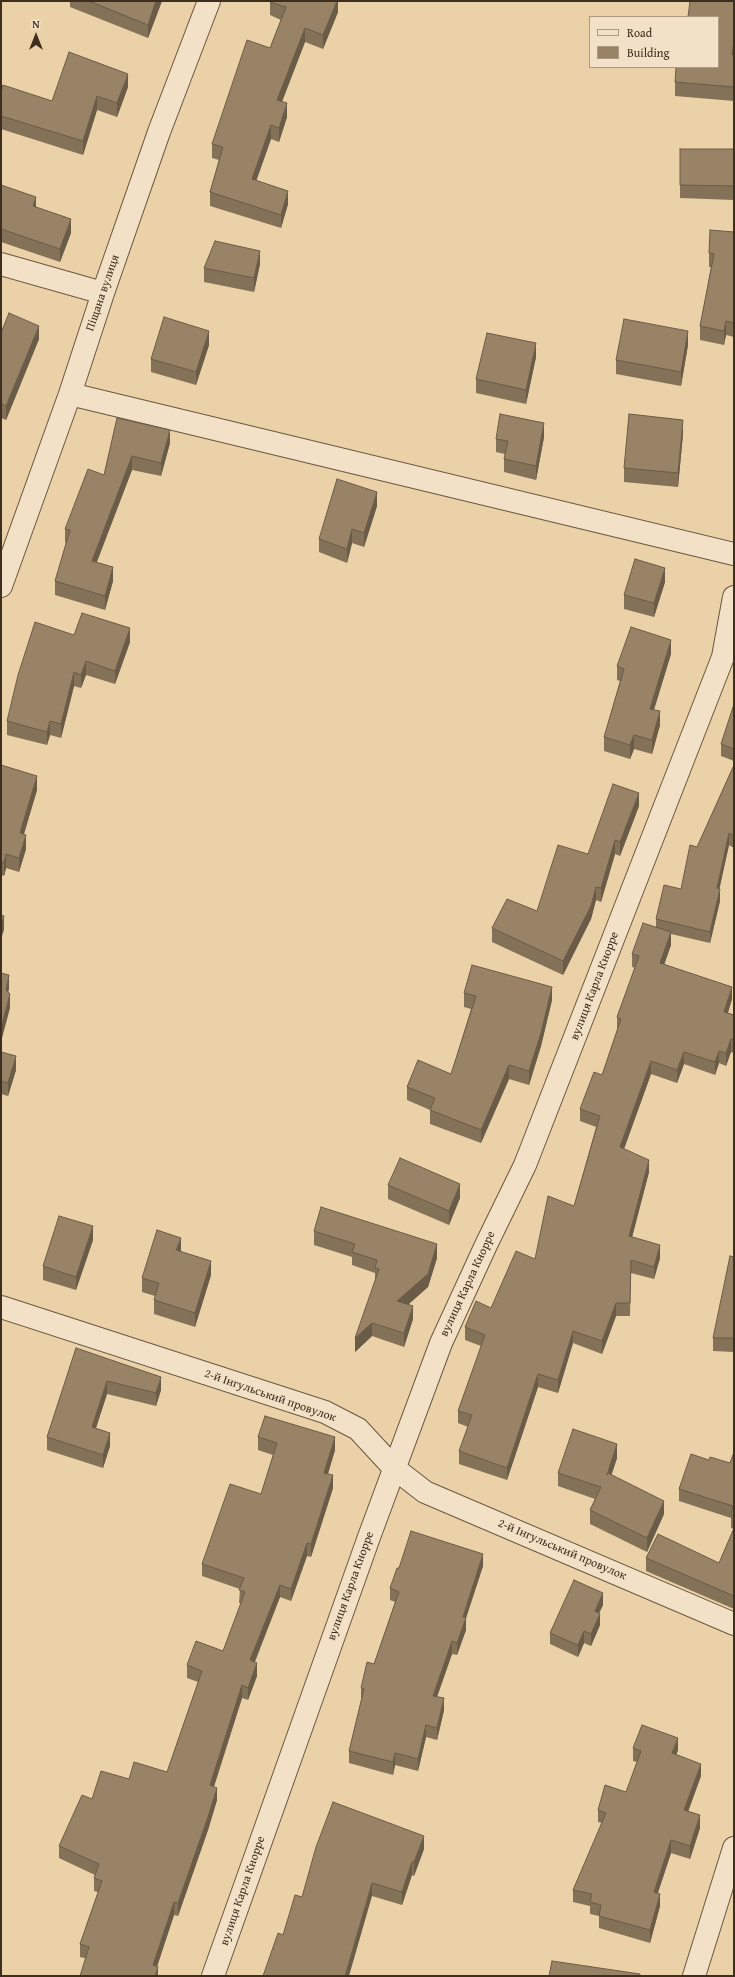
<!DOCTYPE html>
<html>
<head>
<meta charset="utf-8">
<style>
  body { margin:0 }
  #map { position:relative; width:735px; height:1977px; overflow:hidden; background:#ebd1a7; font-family:"Gentium Book Plus",serif }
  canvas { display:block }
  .frame { position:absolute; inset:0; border:2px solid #3e2e1f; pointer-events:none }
  .legend { position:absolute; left:589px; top:16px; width:130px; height:52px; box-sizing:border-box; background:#f2e1c6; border:1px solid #aa9983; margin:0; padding:5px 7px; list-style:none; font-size:12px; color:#3e2e1f }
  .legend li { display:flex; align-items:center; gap:8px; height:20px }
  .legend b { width:20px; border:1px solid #aa9983 }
  .north { position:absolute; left:16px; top:16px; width:40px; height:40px; -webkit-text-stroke:3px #f2e1c6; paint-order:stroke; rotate:0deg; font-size:11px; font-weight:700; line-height:16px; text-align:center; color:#3e2e1f }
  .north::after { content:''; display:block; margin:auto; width:14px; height:18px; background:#3e2e1f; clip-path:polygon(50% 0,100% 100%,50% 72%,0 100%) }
</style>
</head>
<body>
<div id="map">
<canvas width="735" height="1977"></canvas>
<div class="frame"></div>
<ul class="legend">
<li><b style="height:5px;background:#f2e1c6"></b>Road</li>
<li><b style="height:11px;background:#988366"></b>Building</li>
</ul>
<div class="north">N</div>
</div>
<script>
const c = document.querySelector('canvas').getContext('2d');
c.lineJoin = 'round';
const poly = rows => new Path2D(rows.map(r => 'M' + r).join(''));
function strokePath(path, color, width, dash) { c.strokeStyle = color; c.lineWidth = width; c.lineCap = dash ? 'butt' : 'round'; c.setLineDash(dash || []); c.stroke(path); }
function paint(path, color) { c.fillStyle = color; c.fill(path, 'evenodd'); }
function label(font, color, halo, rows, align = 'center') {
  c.font = font + ' "Gentium Book Plus",serif'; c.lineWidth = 3; c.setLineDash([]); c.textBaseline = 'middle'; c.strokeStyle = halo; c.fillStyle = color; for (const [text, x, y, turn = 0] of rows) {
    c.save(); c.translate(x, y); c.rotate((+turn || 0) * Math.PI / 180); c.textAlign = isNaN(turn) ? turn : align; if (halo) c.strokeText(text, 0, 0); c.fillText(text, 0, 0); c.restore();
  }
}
const minor = poly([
  [1,264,103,293],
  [70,394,734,554],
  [1,586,70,394,103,293,159,132,209,1],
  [1,1307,325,1412,358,1429,394,1468,425,1492,734,1624],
  [213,1976,369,1537,441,1343,486,1245,525,1165,723,657,734,597],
  [694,1976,734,1848]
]);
const wall = poly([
  [70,1,162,1,148,38,70,7],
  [338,1,338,12,323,49,305,42,282,102,287,117,279,142,271,139,256,181,288,204,281,228,210,206,210,192,219,160,212,158,212,144,270,48,281,20,270,15,270,2],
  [734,1,734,101,675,96,675,82],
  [128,87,117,117,97,110,83,155,1,129,1,93,52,101],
  [680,149,734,149,734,200,680,198],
  [1,185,71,233,60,262,1,242],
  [734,232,734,337,726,335,724,345,700,340,700,326,711,267,709,267,709,253],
  [260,264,254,292,204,282,204,268],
  [1,333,39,339,6,420,1,418],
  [209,345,196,385,151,372,151,359],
  [688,345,681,386,616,374,616,360],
  [536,357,526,404,476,393,476,379],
  [117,418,170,443,161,476,132,470,97,562,113,581,105,610,55,595,55,581,66,543,65,542,65,529,104,475],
  [683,434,678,487,624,482,624,468],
  [544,437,536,480,504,472,504,459,505,454,496,452,496,439],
  [377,506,364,547,352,543,347,563,319,552,319,539],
  [665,582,654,617,624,609,624,595],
  [74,635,130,642,115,684,86,675,81,688,74,686,61,738,50,735,47,745,7,735,7,721],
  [671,654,654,710,660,725,652,754,634,749,630,759,604,751,604,737,620,681,617,680,617,666],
  [734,704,734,761,721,756,721,744],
  [1,765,37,790,24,834,26,849,19,872,6,868,4,876,1,875],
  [734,765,734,848,729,845,719,889,720,901,710,943,671,934,671,945,664,965,732,999,728,1013,734,1015,734,1053,731,1052,726,1066,719,1063,715,1075,684,1064,677,1083,651,1074,624,1149,649,1172,632,1237,660,1258,654,1279,631,1273,630,1316,616,1316,602,1354,573,1343,558,1393,538,1387,507,1480,459,1464,459,1451,468,1427,458,1423,458,1411,481,1346,465,1340,465,1327,491,1308,535,1259,574,1206,596,1127,580,1121,580,1109,602,1075,617,1030,617,1017,635,968,632,967,632,954,656,927,656,919,681,889,697,847],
  [639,806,620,856,615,854,601,902,596,900,591,919,563,975,492,942,492,928,537,911,588,854],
  [464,993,552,1000,541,1046,529,1085,509,1079,481,1143,430,1124,430,1110,407,1100,407,1087,451,1074,471,1009,464,1007],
  [1,1052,16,1070,8,1096,1,1094],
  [388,1185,460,1198,449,1225,388,1199],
  [314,1231,437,1258,428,1287,409,1304,413,1319,404,1347,372,1336,355,1352,375,1282,375,1273,352,1265,352,1257,314,1245],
  [93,1240,76,1290,43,1280,43,1266],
  [181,1251,211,1275,195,1327,154,1314,154,1300,155,1296,142,1292,142,1278],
  [734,1257,734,1352,713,1351,713,1338],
  [76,1348,161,1390,156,1406,107,1394,96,1428,110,1446,103,1468,47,1450,47,1437],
  [258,1437,335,1450,328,1474,333,1488,311,1557,307,1556,291,1601,280,1597,255,1662,257,1676,248,1700,242,1698,214,1787,217,1800,208,1830,178,1916,174,1915,157,1966,158,1976,80,1957,80,1944,98,1892,94,1891,94,1878,95,1875,59,1858,59,1846,92,1799,129,1779,167,1772,198,1682,187,1678,187,1665,223,1651,241,1603,239,1603,240,1589,202,1576,202,1564,261,1494,273,1455,258,1450],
  [734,1452,734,1609,646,1571,646,1558,719,1563,734,1529,731,1528,731,1518,679,1501,679,1489,709,1460,730,1463],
  [617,1458,611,1475,664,1514,647,1552,590,1524,590,1510,595,1499,558,1486,558,1473],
  [483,1566,466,1618,466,1630,457,1655,452,1654,437,1697,444,1710,437,1740,426,1737,418,1771,395,1765,393,1775,349,1763,349,1751,361,1701,361,1688,374,1664,395,1602,390,1600,390,1588,399,1568],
  [603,1605,599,1613,600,1625,591,1646,584,1643,578,1657,550,1644,550,1633],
  [633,1748,678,1750,676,1755,701,1776,688,1811,700,1828,690,1859,671,1853,658,1893,660,1906,650,1943,599,1928,599,1916,590,1914,590,1906,573,1902,573,1890,602,1823,598,1822,598,1810,626,1792,637,1762,633,1761],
  [424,1849,414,1876,412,1875,402,1905,372,1896,283,1935,302,1897]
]);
const shadedWall = poly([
  [156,1,162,1,148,38,148,25],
  [337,1,338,1,338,12,323,49,323,35],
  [305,28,305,42,277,114,277,100],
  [734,41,734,54,732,68,732,55],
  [128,74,128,87,117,117,117,103],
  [97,96,97,110,83,155,83,141],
  [287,103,287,117,279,142,279,128],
  [271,125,271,139,252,193,252,179],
  [288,191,288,204,281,228,281,215],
  [36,197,36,210,33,206],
  [71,219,71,233,60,262,60,249],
  [260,251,260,264,254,292,254,278],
  [726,321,726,335,724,345,724,331],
  [39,326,39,339,6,420,6,406],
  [209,331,209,345,196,385,196,372],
  [688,331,688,345,681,386,681,372],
  [536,343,536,357,526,404,526,390],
  [683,420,683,434,678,487,678,473],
  [544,423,544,437,536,480,536,466],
  [170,430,170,443,161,476,161,463],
  [132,456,132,470,92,574,92,561],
  [377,492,377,506,364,547,364,533],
  [352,529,352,543,347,563,347,549],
  [113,567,113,581,105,610,105,596],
  [665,568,665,582,654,617,654,603],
  [130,628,130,642,115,684,115,671],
  [671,640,671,654,650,722,650,709],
  [86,661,86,675,81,688,81,675],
  [74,672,74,686,61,738,61,724],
  [660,711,660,725,652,754,652,740],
  [50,721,50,735,47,745,47,732],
  [634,735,634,749,630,759,630,745],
  [37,776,37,790,20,847,20,833],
  [639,793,639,806,620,856,620,842],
  [729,833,729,845,717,900,717,888],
  [26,835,26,849,19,872,19,858],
  [615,840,615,854,601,902,601,888],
  [6,854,6,868,4,876,4,863],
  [596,887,596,900,591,919,563,975,563,961],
  [720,889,720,901,710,943,710,932],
  [4,916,4,930,1,939,1,926],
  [671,932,671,945,660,976,660,963],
  [9,975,9,989,6,1004,6,990],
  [552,987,552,1000,541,1046,529,1085,529,1071],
  [732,987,732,999,724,1025,724,1012],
  [10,994,10,1008,1,1042,1,1028],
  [731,1039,731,1052,726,1066,726,1053],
  [719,1051,719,1063,715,1075,715,1062],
  [684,1052,684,1064,677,1083,677,1070],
  [16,1056,16,1070,8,1096,8,1083],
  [651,1061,651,1074,620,1160,620,1147],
  [509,1065,509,1079,481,1143,481,1130],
  [649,1160,649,1172,629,1249,629,1236],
  [460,1184,460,1198,449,1225,449,1211],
  [93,1226,93,1240,76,1290,76,1277],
  [181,1238,181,1252,176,1250],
  [437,1244,437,1258,428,1287,397,1314,397,1301],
  [660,1245,660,1258,654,1279,654,1267],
  [211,1261,211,1275,195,1327,195,1313],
  [616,1303,616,1316,602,1354,602,1341],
  [413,1306,413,1319,404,1347,404,1333],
  [372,1323,372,1336,355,1352,355,1338],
  [573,1331,573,1343,558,1393,558,1380],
  [538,1374,538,1387,507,1480,507,1468],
  [161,1377,161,1390,156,1406,156,1393],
  [107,1381,107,1394,92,1440,92,1427],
  [110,1433,110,1446,103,1468,103,1455],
  [335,1437,335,1450,324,1486,324,1473],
  [617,1444,617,1458,607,1489,607,1475],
  [333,1475,333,1488,311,1557,311,1544],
  [664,1501,664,1514,647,1552,647,1538],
  [307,1543,307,1556,291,1601,291,1589],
  [483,1554,483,1566,466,1618,466,1630,457,1655,457,1643,463,1617],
  [280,1585,280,1597,250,1673,250,1660],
  [603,1593,603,1605,595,1622,595,1611],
  [600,1614,600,1625,591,1646,591,1634],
  [584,1631,584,1643,578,1657,578,1645],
  [452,1641,452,1654,433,1708,433,1696],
  [257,1663,257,1676,248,1700,248,1688],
  [242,1685,242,1698,210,1798,210,1785],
  [444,1698,444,1710,437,1740,437,1728],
  [426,1725,426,1737,418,1771,418,1759],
  [678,1738,678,1750,672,1765,672,1753],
  [395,1753,395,1765,393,1775,393,1762],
  [701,1764,701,1776,684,1823,684,1810],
  [217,1788,217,1800,208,1830,178,1916,178,1903],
  [700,1815,700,1828,690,1859,690,1846],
  [424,1836,424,1849,414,1876,414,1862],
  [671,1840,671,1853,654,1904,654,1892],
  [412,1862,412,1875,402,1905,402,1892],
  [372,1883,372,1896,349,1976,345,1976],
  [660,1894,660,1906,650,1943,650,1930],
  [174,1902,174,1915,154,1976,153,1965],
  [158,1967,158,1976,155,1976]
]);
const building = poly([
  [89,1,156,1,148,25,89,1],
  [270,1,337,1,323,35,305,28,277,100,287,103,279,128,271,125,252,179,288,191,281,215,210,192,223,147,212,144,247,40,270,48,286,7,270,2,270,1],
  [690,1,734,1,734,41,732,55,734,55,734,87,675,82,676,67,718,67,718,17,688,17,690,1],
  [69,52,128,74,117,103,97,96,83,141,1,116,1,93,3,85,52,101,69,52],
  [680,149,734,149,734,186,680,185,680,149],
  [1,185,36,197,33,206,71,219,60,249,1,229,1,185],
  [710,230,734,232,734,323,726,321,724,331,700,326,714,254,709,253,710,230],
  [215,241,260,251,254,278,204,268,215,241],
  [9,313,39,326,6,406,1,404,1,333,9,313],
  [164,317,209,331,196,372,151,359,164,317],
  [624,319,688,331,681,372,616,360,624,319],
  [487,333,536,343,526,390,476,379,487,333],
  [500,414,544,423,536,466,504,459,508,441,496,439,500,414],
  [629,414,683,420,678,473,624,468,629,414],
  [117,418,170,430,161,463,132,456,92,561,113,567,105,596,55,581,70,530,65,529,88,469,104,475,117,418],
  [337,479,377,492,364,533,352,529,347,549,319,539,337,479],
  [635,559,665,568,654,603,624,595,635,559],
  [82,613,130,628,115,671,86,661,81,675,74,672,61,724,50,721,47,732,7,721,18,675,35,622,74,635,82,613],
  [631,627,671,640,650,709,660,711,652,740,634,735,630,745,604,737,624,669,617,666,631,627],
  [734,704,734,749,721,744,734,704],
  [1,765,37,776,20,833,26,835,19,858,6,854,4,863,1,862,1,765],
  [734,765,734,836,729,833,717,888,720,889,710,932,656,919,664,885,681,889,690,845,697,847,734,765],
  [613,784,639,793,620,842,615,840,601,888,596,887,591,906,563,961,492,928,507,899,537,911,558,845,588,854,613,784],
  [1,915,4,916,1,926,1,915],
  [643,923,671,932,660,963,732,987,724,1012,734,1015,734,1040,731,1039,726,1053,719,1051,715,1062,684,1052,677,1070,651,1061,620,1147,649,1160,629,1236,660,1245,654,1267,631,1260,630,1303,616,1303,602,1341,573,1331,558,1380,538,1374,507,1468,459,1451,472,1415,458,1411,485,1335,465,1327,476,1301,491,1308,516,1251,535,1259,548,1196,574,1206,600,1116,580,1109,594,1072,602,1075,621,1019,617,1017,639,956,632,954,643,923],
  [472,965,552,987,541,1033,529,1071,509,1065,481,1130,430,1110,435,1098,407,1087,418,1060,451,1074,476,996,464,993,472,965],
  [1,973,9,975,6,990,10,994,1,1028,1,973],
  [1,1052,16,1056,8,1083,1,1081,1,1052],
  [400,1158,460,1184,449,1211,388,1185,400,1158],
  [321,1207,437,1244,428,1274,397,1301,413,1306,404,1333,372,1323,355,1338,379,1269,375,1268,377,1260,352,1252,355,1244,314,1231,321,1207],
  [59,1216,93,1226,76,1277,43,1266,59,1216],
  [157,1230,181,1238,176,1250,211,1261,195,1313,154,1300,159,1283,142,1278,157,1230],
  [730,1256,734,1257,734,1338,713,1338,730,1256],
  [76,1348,161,1377,156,1393,107,1381,92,1427,110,1433,103,1455,47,1437,76,1348],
  [265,1416,335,1437,324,1473,333,1475,311,1544,307,1543,291,1589,280,1585,250,1660,257,1663,248,1688,242,1685,210,1785,217,1788,208,1817,178,1903,174,1902,153,1965,158,1967,155,1976,80,1976,89,1947,80,1944,102,1881,94,1878,99,1864,59,1846,82,1795,92,1799,101,1771,129,1779,134,1762,167,1772,202,1671,187,1665,196,1641,223,1651,245,1592,239,1590,244,1578,202,1564,230,1484,261,1494,277,1443,258,1437,265,1416],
  [573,1429,617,1444,607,1475,608,1473,664,1501,647,1538,590,1510,601,1487,558,1473,573,1429],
  [734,1452,734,1516,731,1515,733,1506,679,1489,691,1454,709,1460,710,1457,730,1463,734,1452],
  [734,1528,734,1596,646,1558,658,1534,719,1563,734,1528],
  [411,1531,483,1554,463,1617,466,1618,457,1643,452,1641,433,1696,444,1698,437,1728,426,1725,418,1759,395,1753,393,1762,349,1751,364,1689,361,1688,367,1662,374,1664,399,1592,390,1588,397,1568,399,1568,411,1531],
  [574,1580,603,1593,595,1611,600,1614,591,1634,584,1631,578,1645,550,1633,574,1580],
  [642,1725,678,1738,672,1753,701,1764,684,1810,700,1815,690,1846,671,1840,654,1892,660,1894,650,1930,599,1916,601,1905,590,1902,592,1894,573,1890,606,1813,598,1810,605,1785,626,1792,641,1751,633,1748,642,1725],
  [333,1802,424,1836,414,1862,412,1862,402,1892,372,1883,345,1976,263,1976,278,1933,283,1935,295,1895,302,1897,316,1847,333,1802],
  [552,1961,640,1974,640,1976,549,1976,552,1961]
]);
const streetNames = [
  ["Піщана вулиця",103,293,-71],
  ["вулиця Карла Кнорре",595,986,-69],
  ["вулиця Карла Кнорре",468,1284,-65],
  ["2-й Інгульський провулок",270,1396,19],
  ["2-й Інгульський провулок",562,1550,23],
  ["вулиця Карла Кнорре",351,1586,-70],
  ["вулиця Карла Кнорре",243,1891,-71]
];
strokePath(minor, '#695741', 24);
strokePath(minor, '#f2e1c6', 22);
paint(wall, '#837158');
paint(shadedWall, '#6a5c47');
paint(building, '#988366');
strokePath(building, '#6a5c47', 1);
label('12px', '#3e2e1f', '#f2e1c6', streetNames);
</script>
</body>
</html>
